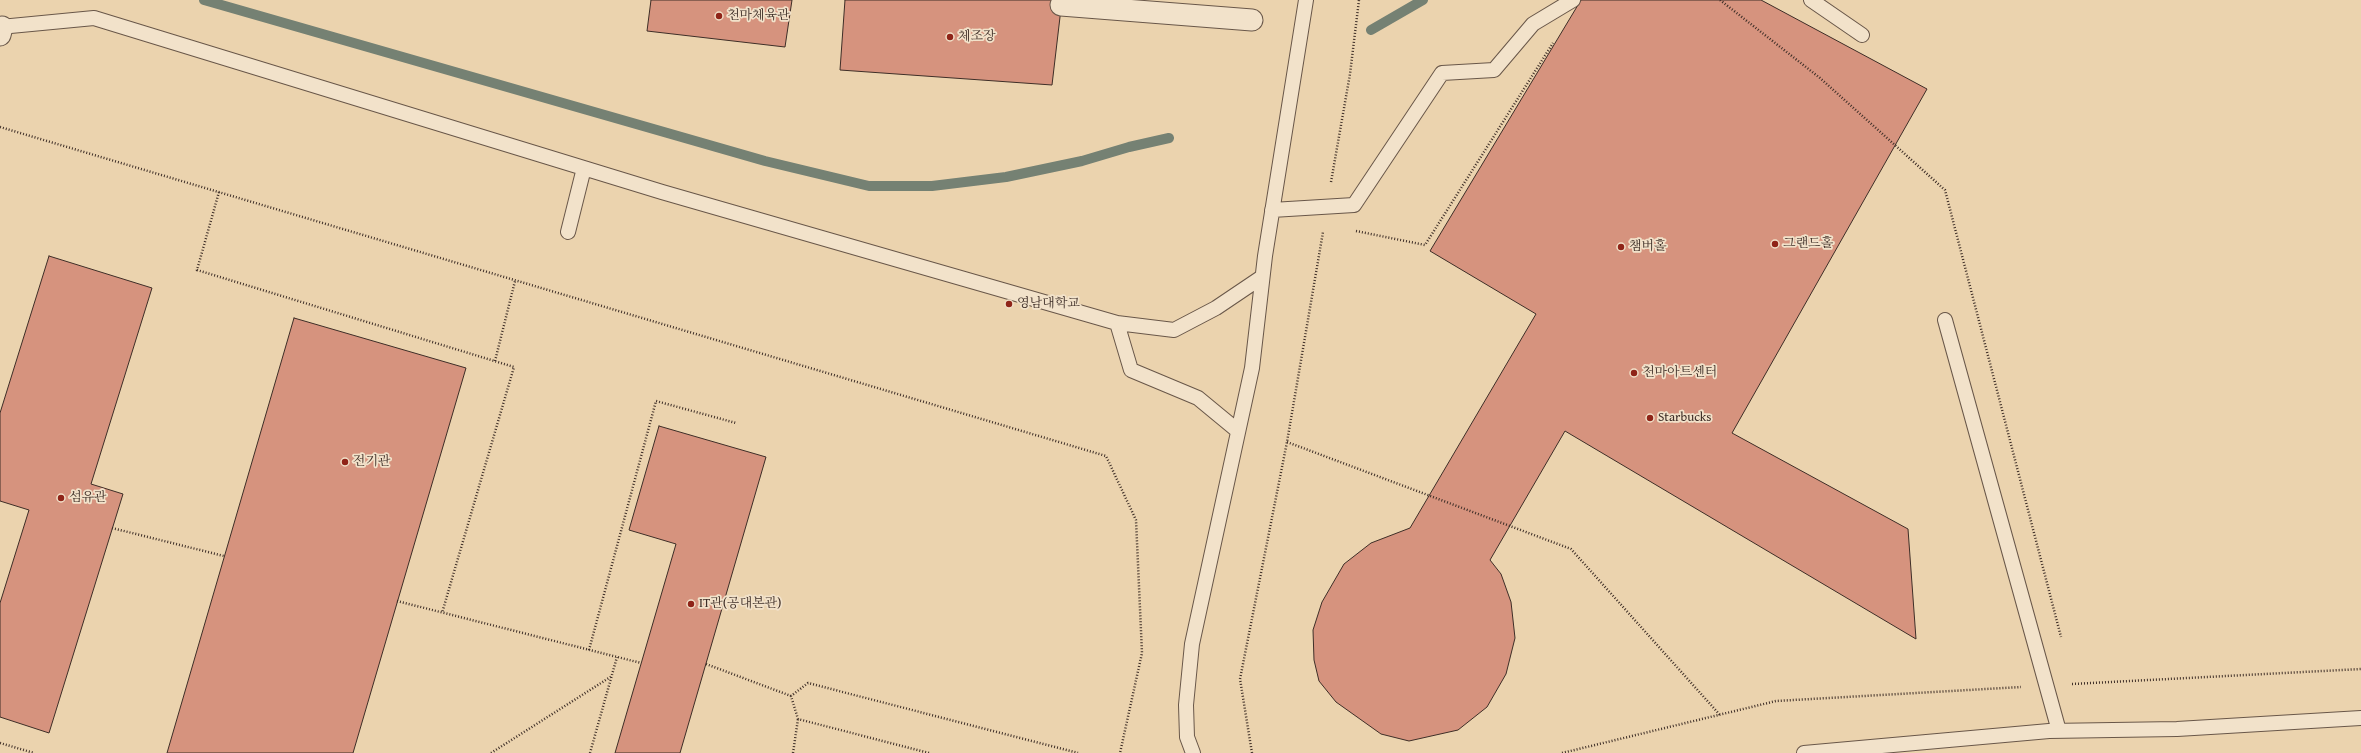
<!DOCTYPE html>
<html>
<head>
<meta charset="utf-8">
<style>
  body { margin:0 }
  canvas { display:block; background:#ebd3ae }
</style>
</head>
<body>
<canvas width="2361" height="753"></canvas>
<script>
const c = document.querySelector('canvas').getContext('2d');
c.lineJoin = 'round';
const poly = rows => new Path2D(rows.map(r => 'M' + r).join(''));
function strokePath(path, color, width, dash) { c.strokeStyle = color; c.lineWidth = width; c.lineCap = dash ? 'butt' : 'round'; c.setLineDash(dash || []); c.stroke(path); }
function paint(path, color) { c.fillStyle = color; c.fill(path, 'evenodd'); }
function label(font, color, halo, rows, align = 'center') {
  c.font = font + ' "Gentium Book Plus","Noto Serif KR",serif'; c.lineWidth = 3.5; c.setLineDash([]); c.textBaseline = 'middle'; c.strokeStyle = halo; c.fillStyle = color; for (const [text, x, y, turn = 0] of rows) {
    c.save(); c.translate(x, y); c.rotate((+turn || 0) * Math.PI / 180); c.textAlign = isNaN(turn) ? turn : align; if (halo) c.strokeText(text, 0, 0); c.fillText(text, 0, 0); c.restore();
  }
}
const stream = poly([
  [204,0,765,161,869,186,932,186,1006,177,1082,161,1129,147,1169,138],
  [1371,30,1423,0]
]);
const building = poly([
  [651,0,792,0,785,47,647,31,651,0],
  [845,0,1062,0,1052,85,840,70,845,0],
  [1581,0,1761,0,1927,89,1732,433,1908,529,1916,639,1565,431,1490,560,1501,574,1511,602,1515,638,1506,674,1487,707,1458,730,1409,741,1381,734,1336,702,1319,681,1314,660,1313,630,1322,602,1344,564,1371,543,1410,528,1536,314,1430,251,1581,0],
  [49,256,152,288,91,484,123,494,49,733,0,717,0,603,29,510,0,501,0,413,49,256],
  [294,318,466,368,353,753,167,753,294,318],
  [659,426,766,457,680,753,615,753,676,544,629,530,659,426]
]);
const path = poly([
  [1720,0,1820,78,1945,190,2061,637],
  [0,127,1106,456,1136,520,1142,653,1120,753],
  [1331,182,1350,74,1359,0],
  [219,192,197,270,514,367,442,613],
  [1356,231,1425,245,1553,43],
  [495,361,515,281],
  [1287,442,1571,549,1720,715],
  [112,528,224,556],
  [397,601,641,663],
  [589,650,656,401,736,423],
  [706,664,791,696],
  [2072,684,2361,669],
  [0,743,34,753],
  [491,753,612,676],
  [590,753,617,657],
  [793,753,798,719],
  [929,753,798,719,791,696,808,683,1078,753],
  [1252,753,1240,679,1287,442,1323,232],
  [1562,753,1776,701,2021,687]
]);
const service = poly([
  [1811,0,1862,35],
  [0,27,94,18,662,192,1117,323,1174,330,1216,308,1262,277],
  [1272,210,1354,205,1442,73,1494,70,1533,24,1573,0],
  [568,232,584,168],
  [1945,320,2059,731],
  [1117,323,1131,370,1198,398,1238,431],
  [1193,753,1187,737,1186,705,1192,644,1252,368,1265,256,1306,0],
  [1804,753,2049,731,2177,729,2361,718]
]);
const pedestrian = poly([
  [1061,5,1252,20],
  [0,35,2,27]
]);
const markers = [
  [719,16,4,"#8f2418"],
  [950,37,4,"#8f2418"],
  [1775,244,4,"#8f2418"],
  [1621,247,4,"#8f2418"],
  [1009,304,4,"#8f2418"],
  [1634,373,4,"#8f2418"],
  [1650,418,4,"#8f2418"],
  [345,462,4,"#8f2418"],
  [61,498,4,"#8f2418"],
  [691,604,4,"#8f2418"]
];
const poiNames = [
  ["천마체육관",727,16],
  ["체조장",958,37],
  ["그랜드홀",1783,244],
  ["챔버홀",1629,247],
  ["영남대학교",1017,304],
  ["천마아트센터",1642,373],
  ["Starbucks",1658,418],
  ["전기관",353,462],
  ["섬유관",69,498],
  ["IT관(공대본관)",699,604]
];
strokePath(stream, '#758173', 10);
paint(building, '#d6937e');
strokePath(building, '#3e2e27', 1);
strokePath(service, '#695749', 16);
strokePath(pedestrian, '#695749', 23);
strokePath(path, '#3e2e27', 2.5, [1, 2]);
strokePath(service, '#f2e2ca', 14);
strokePath(pedestrian, '#f2e2ca', 21);
for (const [x, y, r, color] of markers) { const dot = new Path2D(); dot.arc(x, y, r, 0, 2 * Math.PI); c.fillStyle = color; c.fill(dot); strokePath(dot, '#f2e2ca', 1.5); }
label('13px', '#3e2e27', '#f2e2ca', poiNames, 'left');
</script>
</body>
</html>
